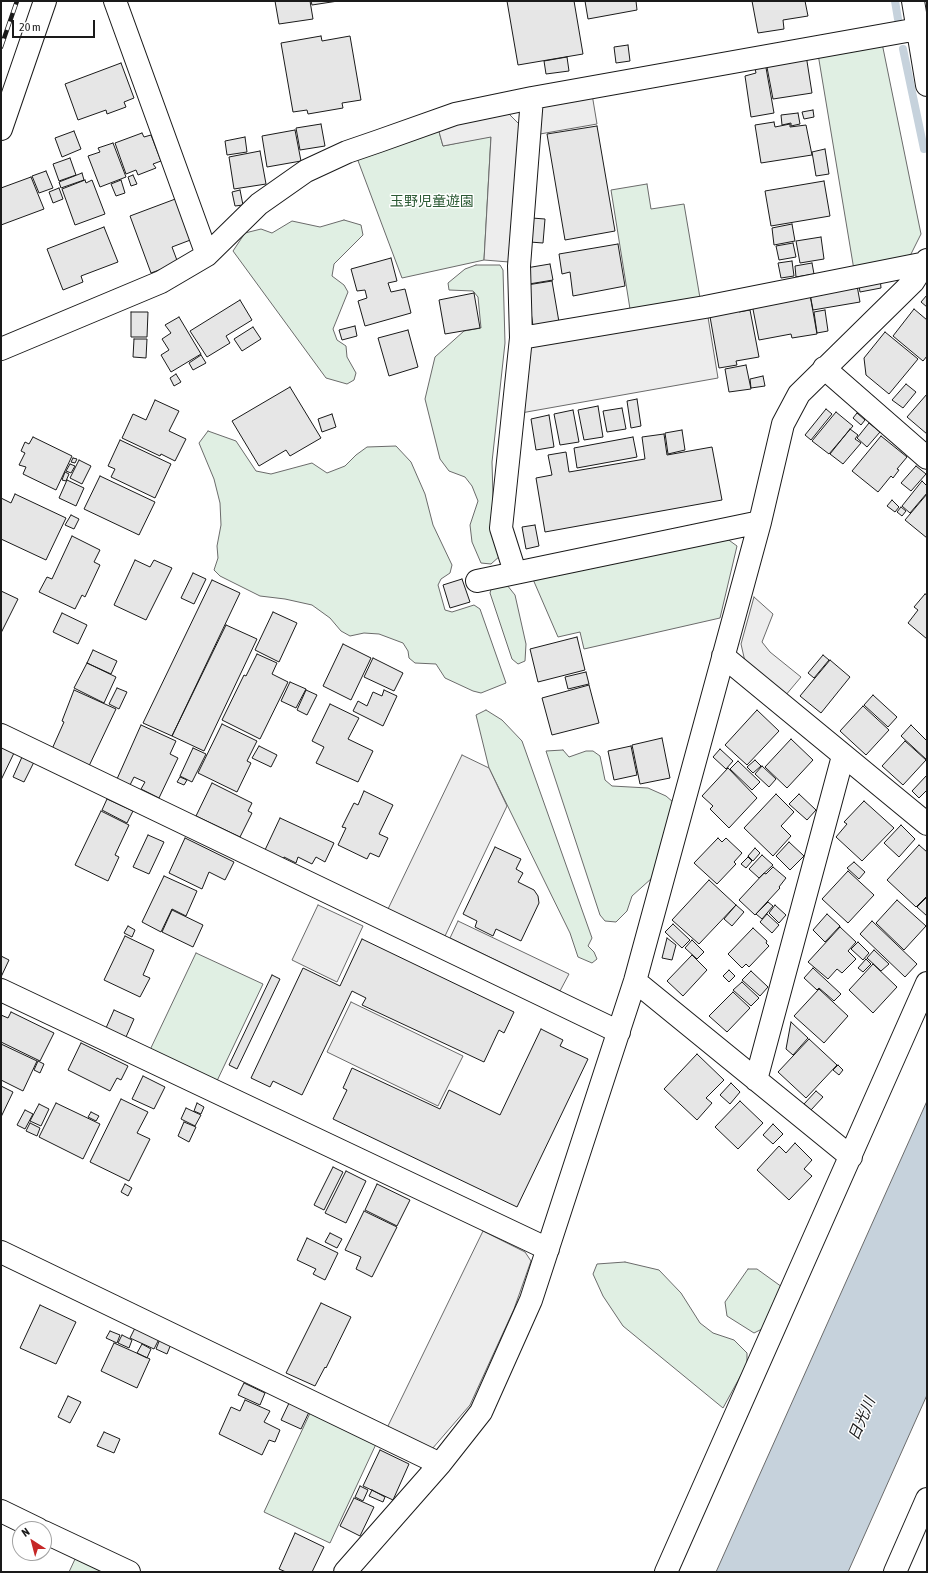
<!DOCTYPE html>
<html>
<head>
<meta charset="utf-8">
<style>
  body { margin:0 }
  #map { position:relative; width:928px; height:1573px; overflow:hidden; background:#fff; font-family:"Asap Condensed",sans-serif }
  canvas { display:block }
  .frame { position:absolute; inset:0; border:2px solid #1a1a1a; pointer-events:none }
  .north { position:absolute; left:12px; top:1521px; width:40px; height:40px; box-sizing:border-box; background:#fff; border:1px solid #a3a3a3; border-radius:50%; rotate:324deg; font-size:11px; font-weight:700; line-height:16px; text-align:center; color:#1a1a1a }
  .north::after { content:''; display:block; margin:auto; width:14px; height:18px; background:#c62828; clip-path:polygon(50% 0,100% 100%,50% 72%,0 100%) }
  .scale { position:absolute; left:12px; top:20px; width:83px; height:18px; box-sizing:border-box; border:2px solid #1a1a1a; border-top:0; padding-left:5px; font-size:12px; line-height:14px; white-space:nowrap; color:#1a1a1a; -webkit-text-stroke:3px #fff; paint-order:stroke }
</style>
</head>
<body>
<div id="map">
<canvas width="928" height="1573"></canvas>
<div class="frame"></div>
<div class="north">N</div>
<div class="scale">20 m</div>
</div>
<script>
const c = document.querySelector('canvas').getContext('2d');
c.lineJoin = 'round';
function paint(path, color) { c.fillStyle = color; c.fill(path, 'evenodd'); }
const poly = rows => new Path2D(rows.map(r => 'M' + r).join(''));
function strokePath(path, color, width, dash) { c.strokeStyle = color; c.lineWidth = width; c.lineCap = dash ? 'butt' : 'round'; c.setLineDash(dash || []); c.stroke(path); }
function label(font, color, halo, rows, align = 'center') {
  c.font = font + ' "Asap Condensed","Noto Sans JP",sans-serif'; c.lineWidth = 3; c.setLineDash([]); c.textBaseline = 'middle'; c.strokeStyle = halo; c.fillStyle = color; for (const [text, x, y, turn = 0] of rows) {
    c.save(); c.translate(x, y); c.rotate((+turn || 0) * Math.PI / 180); c.textAlign = isNaN(turn) ? turn : align; if (halo) c.strokeText(text, 0, 0); c.fillText(text, 0, 0); c.restore();
  }
}
const green = poly([
  [882,43,921,234,908,260,854,270,818,54,882,43],
  [438,128,443,146,491,136,484,260,402,278,357,158,438,128],
  [647,184,651,209,684,204,700,298,630,309,611,190,647,184],
  [344,220,361,225,363,235,334,264,332,276,344,285,348,292,333,329,337,340,346,346,347,357,356,373,354,380,347,384,326,378,233,251,245,233,261,229,272,233,292,221,320,227,344,220],
  [476,265,500,265,503,270,505,343,492,462,494,531,501,555,491,564,481,563,472,542,470,525,478,501,472,486,465,477,449,471,440,459,425,399,435,357,464,331,481,328,478,297,473,291,449,290,448,283,465,269,476,265],
  [208,431,236,441,256,471,271,474,312,463,327,473,345,466,356,455,367,447,396,446,411,462,425,494,433,525,452,565,450,573,441,579,438,585,445,610,452,612,474,605,480,609,506,683,481,693,473,691,445,678,436,664,415,663,409,658,408,651,403,643,379,634,364,633,350,636,341,631,330,618,312,605,285,599,260,596,220,576,214,570,218,558,217,546,221,525,220,503,214,479,199,443,208,431],
  [726,538,737,546,720,618,584,649,580,632,558,637,532,577,726,538],
  [507,585,515,595,526,644,525,661,518,664,512,659,490,593,492,586,507,585],
  [486,710,502,720,522,741,592,938,588,946,594,952,597,959,592,963,578,957,570,933,489,768,476,715,486,710],
  [563,750,569,757,586,751,593,751,600,756,605,780,612,786,648,788,666,796,673,802,652,878,632,896,627,911,616,922,605,921,600,915,546,751,563,750],
  [196,953,263,984,216,1083,149,1052,196,953],
  [625,1262,659,1270,681,1293,700,1323,713,1333,734,1340,747,1353,747,1364,723,1408,623,1326,603,1296,593,1274,597,1264,625,1262],
  [748,1269,757,1269,782,1287,764,1328,754,1333,727,1316,725,1302,748,1269],
  [311,1411,377,1442,330,1543,264,1512,311,1411],
  [76,1557,107,1572,69,1572,76,1557]
]);
const parking = poly([
  [592,94,597,124,540,134,542,102,592,94],
  [507,112,523,128,509,262,484,260,491,137,443,146,438,128,507,112],
  [707,311,718,378,521,413,530,343,707,311],
  [754,597,773,614,762,642,770,652,801,677,785,696,746,666,741,644,754,597],
  [462,755,489,768,507,806,445,936,388,909,462,755],
  [318,905,363,926,337,982,292,960,318,905],
  [458,921,569,974,560,991,450,938,458,921],
  [351,1002,463,1056,438,1106,327,1052,351,1002],
  [483,1231,525,1252,531,1261,514,1309,470,1405,432,1449,387,1428,483,1231]
]);
const water = poly([
  [927,1101,927,1395,848,1572,716,1572,927,1101]
]);
const stream = poly([
  [895,1,898,19],
  [903,49,924,149]
]);
const building = poly([
  [275,1,310,1,313,19,279,24,275,1],
  [311,1,338,1,312,5,311,1],
  [507,1,574,1,583,54,518,65,507,1],
  [585,1,636,1,637,10,588,19,585,1],
  [752,1,805,1,808,16,783,20,784,29,758,33,752,1],
  [321,36,322,41,350,36,361,100,342,103,343,108,308,114,307,110,293,112,281,43,321,36],
  [628,45,630,61,616,63,614,47,628,45],
  [806,55,812,93,773,99,766,62,806,55],
  [567,57,569,71,546,74,544,61,567,57],
  [765,62,774,113,751,117,745,76,756,73,754,64,765,62],
  [121,63,134,98,124,102,126,107,107,114,106,110,78,120,65,84,121,63],
  [813,110,814,117,804,119,802,112,813,110],
  [798,113,800,124,791,126,791,123,782,125,781,115,798,113],
  [774,122,775,127,790,124,790,127,806,125,812,155,761,163,755,125,774,122],
  [321,124,325,146,300,150,296,128,321,124],
  [597,126,615,231,565,240,547,134,597,126],
  [295,130,301,161,267,167,262,136,295,130],
  [74,131,81,149,62,157,55,138,74,131],
  [142,133,144,137,151,135,161,161,153,164,156,168,138,175,136,170,126,174,115,143,142,133],
  [245,137,247,152,227,155,225,141,245,137],
  [113,143,126,177,100,187,88,156,100,152,98,148,113,143],
  [825,149,829,174,816,176,812,152,825,149],
  [260,151,266,184,234,189,229,157,260,151],
  [70,158,76,175,59,181,53,164,70,158],
  [46,171,53,188,39,193,32,176,46,171],
  [82,173,84,180,61,188,59,182,82,173],
  [133,175,137,184,131,186,128,177,133,175],
  [31,177,44,209,1,225,1,188,31,177],
  [85,180,86,183,92,180,105,214,75,225,62,189,85,180],
  [121,180,125,193,116,196,111,184,121,180],
  [824,181,830,216,771,226,765,191,824,181],
  [59,188,63,199,53,203,49,192,59,188],
  [240,190,243,205,235,206,232,192,240,190],
  [178,198,193,239,172,247,178,263,151,273,130,216,178,198],
  [532,218,545,219,543,243,530,242,532,218],
  [792,224,795,241,774,245,772,228,792,224],
  [104,227,118,262,81,276,83,282,63,290,47,249,104,227],
  [821,237,824,259,800,263,796,241,821,237],
  [793,243,796,257,779,260,776,246,793,243],
  [618,244,625,286,573,296,570,272,562,274,559,254,618,244],
  [391,258,397,281,388,283,391,292,405,289,411,313,365,326,358,301,367,298,365,290,357,291,351,269,391,258],
  [792,261,794,276,781,278,778,263,792,261],
  [812,263,814,274,796,277,795,266,812,263],
  [550,264,553,280,529,284,526,268,550,264],
  [880,277,881,288,860,292,858,280,880,277],
  [856,280,860,302,813,310,809,289,856,280],
  [552,281,559,322,533,326,527,285,552,281],
  [809,289,817,334,792,338,791,334,759,340,751,299,809,289],
  [474,293,480,328,445,334,439,300,474,293],
  [927,295,927,307,921,302,927,295],
  [240,300,252,320,226,336,230,343,207,357,190,331,240,300],
  [737,305,739,312,750,310,759,357,736,361,737,365,719,368,709,311,737,305],
  [914,309,927,320,927,356,923,361,893,336,914,309],
  [825,310,828,331,817,333,814,312,825,310],
  [131,312,148,312,147,337,131,337,131,312],
  [179,317,201,354,171,372,161,355,169,350,162,339,171,333,165,325,179,317],
  [355,326,357,336,342,340,339,330,355,326],
  [253,327,261,339,242,351,234,339,253,327],
  [408,330,418,367,389,376,378,338,408,330],
  [885,332,918,359,889,394,866,375,864,358,885,332],
  [134,339,147,339,146,358,133,357,134,339],
  [201,355,206,363,193,370,189,363,201,355],
  [746,365,751,389,729,392,725,369,746,365],
  [176,374,181,382,174,386,170,378,176,374],
  [763,376,765,386,751,388,750,379,763,376],
  [906,384,916,392,903,408,892,400,906,384],
  [290,387,321,438,290,456,286,450,259,466,232,421,290,387],
  [927,394,927,434,907,417,927,394],
  [637,399,641,426,631,428,627,401,637,399],
  [155,400,179,411,169,431,186,439,175,461,161,454,160,456,122,438,133,414,146,420,155,400],
  [598,406,603,437,584,440,578,410,598,406],
  [622,408,626,429,607,432,603,411,622,408],
  [826,409,832,414,811,440,805,435,826,409],
  [573,410,579,442,560,445,554,414,573,410],
  [836,412,853,426,829,454,812,441,836,412],
  [857,413,865,420,861,425,853,418,857,413],
  [332,414,336,427,322,432,318,419,332,414],
  [549,415,554,447,536,450,531,419,549,415],
  [869,423,880,432,867,447,857,438,869,423],
  [850,429,858,435,855,439,861,443,843,464,830,454,850,429],
  [682,430,685,450,668,454,665,433,682,430],
  [664,434,667,455,712,447,722,500,545,532,536,478,552,475,548,455,566,452,569,472,645,459,642,437,664,434],
  [881,436,907,457,897,469,899,470,893,478,891,476,878,492,852,471,881,436],
  [33,437,72,456,56,490,23,474,26,467,19,465,25,453,21,451,25,442,29,444,33,437],
  [633,437,637,457,577,468,574,448,633,437],
  [120,440,171,464,155,498,111,477,115,469,108,466,120,440],
  [73,458,77,459,75,463,71,462,73,458],
  [79,460,91,466,82,484,70,478,79,460],
  [70,464,75,466,71,473,66,471,70,464],
  [916,466,926,474,911,491,901,483,916,466],
  [65,472,69,474,66,481,62,480,65,472],
  [100,476,155,502,139,535,84,509,100,476],
  [67,480,84,488,76,506,59,498,67,480],
  [922,481,927,486,927,493,910,513,902,506,922,481],
  [15,494,66,518,46,560,1,539,1,498,11,503,15,494],
  [927,494,927,538,905,520,927,494],
  [892,500,899,507,895,512,887,506,892,500],
  [901,507,906,511,902,516,897,512,901,507],
  [71,515,79,519,74,529,65,525,71,515],
  [535,525,539,546,526,549,522,527,535,525],
  [72,536,100,550,94,562,100,565,85,597,82,595,75,609,39,592,47,577,52,579,72,536],
  [135,560,150,567,154,560,172,568,146,620,114,605,135,560],
  [193,573,206,579,194,604,181,598,193,573],
  [462,579,470,602,450,608,443,585,462,579],
  [212,580,240,593,172,736,143,723,212,580],
  [1,591,18,599,1,633,1,591],
  [925,594,927,595,927,639,908,623,918,610,914,607,925,594],
  [273,612,297,623,279,662,255,650,273,612],
  [62,613,87,625,78,644,53,632,62,613],
  [226,625,257,639,204,751,172,736,226,625],
  [577,637,585,670,538,682,530,649,577,637],
  [343,644,371,658,351,700,323,686,343,644],
  [93,650,117,661,111,674,87,663,93,650],
  [257,654,277,663,272,674,288,682,260,739,222,720,244,675,246,676,257,654],
  [823,655,829,660,814,678,808,673,823,655],
  [373,658,403,673,394,691,364,677,373,658],
  [830,660,850,677,821,713,800,696,830,660],
  [87,663,116,677,104,703,74,688,87,663],
  [586,672,589,684,568,689,565,677,586,672],
  [290,682,306,689,296,708,281,701,290,682],
  [589,685,599,723,552,735,542,698,589,685],
  [117,688,127,692,119,709,109,704,117,688],
  [74,690,116,709,89,766,52,749,64,722,62,721,74,690],
  [306,690,317,695,307,715,297,710,306,690],
  [384,690,397,696,383,726,353,711,358,701,367,706,373,692,382,696,384,690],
  [873,695,897,717,888,727,864,705,873,695],
  [330,704,359,718,348,739,373,751,358,782,316,763,324,747,312,741,330,704],
  [863,706,889,730,866,755,840,731,863,706],
  [757,710,779,731,747,765,725,745,757,710],
  [222,724,257,741,247,761,251,763,237,792,198,773,222,724],
  [141,725,176,741,170,754,178,758,159,798,141,789,145,782,134,777,130,785,117,779,141,725],
  [911,725,927,741,927,760,901,736,911,725],
  [662,738,670,778,640,784,632,745,662,738],
  [791,739,813,760,787,788,765,767,791,739],
  [905,741,926,760,903,785,882,766,905,741],
  [1,746,14,753,1,780,1,746],
  [259,746,277,755,271,767,252,758,259,746],
  [631,746,637,775,614,780,608,751,631,746],
  [193,748,206,754,192,782,180,776,193,748],
  [720,749,733,761,726,769,713,757,720,749],
  [22,757,34,762,24,782,13,777,22,757],
  [755,760,761,766,753,773,747,767,755,760],
  [738,761,760,782,752,790,730,769,738,761],
  [762,766,776,779,769,787,755,774,762,766],
  [728,768,757,798,729,828,710,809,713,806,702,796,728,768],
  [927,775,927,790,919,798,912,791,927,775],
  [180,777,187,780,184,785,177,782,180,777],
  [212,783,252,803,248,811,252,813,240,837,196,816,212,783],
  [364,791,393,805,379,834,388,838,379,857,370,853,367,859,338,845,346,828,342,827,354,803,358,805,364,791],
  [776,794,794,812,781,826,791,836,773,856,744,828,776,794],
  [799,794,816,810,807,820,789,804,799,794],
  [107,799,133,811,127,823,102,810,107,799],
  [864,801,894,828,862,861,836,837,847,824,844,822,864,801],
  [101,811,129,825,115,855,119,857,108,881,75,865,101,811],
  [280,818,334,843,325,862,316,857,312,864,298,857,296,863,284,857,283,859,265,850,280,818],
  [901,825,915,839,899,857,884,843,901,825],
  [148,835,164,842,149,874,133,867,148,835],
  [185,838,234,862,225,880,209,872,202,889,169,873,185,838],
  [718,838,722,842,726,838,742,853,734,862,736,864,717,884,694,863,718,838],
  [789,842,804,856,790,870,776,856,789,842],
  [919,845,927,852,927,896,916,907,887,880,919,845],
  [495,847,521,859,516,869,523,873,518,882,534,890,538,896,539,903,521,941,496,929,493,936,475,927,477,921,463,914,495,847],
  [755,848,760,853,753,861,748,856,755,848],
  [762,855,773,865,759,878,749,869,762,855],
  [748,857,752,861,746,868,741,864,748,857],
  [854,862,865,872,859,879,847,868,854,862],
  [773,867,786,878,779,887,780,888,755,915,739,900,764,873,766,874,773,867],
  [848,871,874,895,848,923,822,899,848,871],
  [164,876,197,891,186,916,172,909,161,932,142,922,164,876],
  [709,880,736,905,699,944,672,920,709,880],
  [927,897,927,916,917,907,927,897],
  [897,900,926,926,904,950,876,923,897,900],
  [768,902,773,906,762,919,756,914,768,902],
  [736,905,744,912,732,926,724,919,736,905],
  [775,905,786,915,779,923,769,913,775,905],
  [172,910,203,925,193,947,162,932,172,910],
  [767,914,779,925,772,933,760,922,767,914],
  [827,914,840,926,825,942,813,930,827,914],
  [872,921,917,964,905,977,860,934,872,921],
  [673,924,690,940,682,948,665,932,673,924],
  [128,926,135,930,132,937,124,933,128,926],
  [840,927,856,942,848,951,856,959,842,973,837,969,828,979,808,962,840,927],
  [753,928,767,941,766,943,769,946,749,967,746,964,742,968,728,954,753,928],
  [125,936,154,950,143,975,150,978,140,997,104,980,125,936],
  [667,938,676,945,672,960,662,958,667,938],
  [362,939,514,1012,504,1033,499,1030,484,1062,362,1005,366,998,352,991,302,1095,273,1081,270,1087,251,1078,303,968,340,986,362,939],
  [692,940,704,952,697,959,685,948,692,940],
  [858,942,869,953,863,960,851,949,858,942],
  [874,950,889,964,881,971,867,958,874,950],
  [692,955,707,970,683,996,667,981,692,955],
  [1,956,9,960,1,977,1,956],
  [866,959,871,964,863,972,858,968,866,959],
  [873,964,897,987,873,1013,849,990,873,964],
  [813,968,841,994,834,1001,819,988,817,990,804,978,813,968],
  [729,970,735,976,729,982,723,976,729,970],
  [751,971,768,987,760,996,742,980,751,971],
  [272,975,280,979,237,1069,229,1065,272,975],
  [742,982,759,998,751,1006,733,990,742,982],
  [819,989,848,1016,824,1043,794,1016,819,989],
  [733,992,750,1008,727,1032,709,1016,733,992],
  [114,1010,134,1019,126,1037,106,1028,114,1010],
  [11,1012,54,1033,40,1061,1,1042,1,1015,8,1018,11,1012],
  [791,1022,808,1038,793,1055,786,1049,791,1022],
  [541,1029,563,1040,560,1046,588,1059,517,1207,333,1119,347,1090,343,1088,352,1068,440,1109,449,1090,500,1115,541,1029],
  [809,1039,837,1065,806,1098,778,1072,809,1039],
  [81,1043,128,1066,121,1080,117,1078,110,1091,68,1070,81,1043],
  [1,1044,37,1061,23,1091,1,1080,1,1044],
  [697,1054,724,1080,706,1098,712,1103,697,1120,664,1089,697,1054],
  [38,1061,44,1064,40,1073,34,1070,38,1061],
  [838,1065,843,1070,839,1075,833,1070,838,1065],
  [143,1076,165,1087,154,1109,132,1099,143,1076],
  [731,1083,740,1092,730,1104,720,1095,731,1083],
  [1,1086,13,1092,1,1117,1,1086],
  [816,1091,823,1097,811,1110,804,1104,816,1091],
  [121,1099,148,1112,137,1133,150,1139,129,1181,90,1162,121,1099],
  [740,1101,763,1123,738,1149,715,1127,740,1101],
  [56,1103,100,1124,83,1159,39,1137,56,1103],
  [197,1103,204,1107,201,1114,194,1111,197,1103],
  [39,1104,49,1109,41,1126,30,1121,39,1104],
  [186,1108,201,1115,195,1126,181,1119,186,1108],
  [25,1110,33,1114,25,1129,17,1125,25,1110],
  [91,1112,99,1116,96,1121,88,1117,91,1112],
  [184,1122,196,1127,189,1142,178,1136,184,1122],
  [30,1123,40,1128,37,1136,26,1131,30,1123],
  [773,1124,783,1134,773,1144,763,1135,773,1124],
  [795,1143,812,1160,804,1169,812,1176,789,1200,757,1170,779,1146,786,1153,795,1143],
  [333,1167,343,1172,324,1210,314,1205,333,1167],
  [346,1171,366,1181,346,1223,325,1213,346,1171],
  [125,1184,132,1188,128,1196,121,1192,125,1184],
  [377,1184,410,1200,397,1226,365,1210,377,1184],
  [364,1211,397,1227,372,1277,356,1269,361,1257,345,1250,364,1211],
  [330,1233,342,1239,337,1248,325,1242,330,1233],
  [307,1238,338,1253,325,1280,313,1274,316,1269,297,1260,307,1238],
  [321,1303,351,1317,326,1368,325,1367,315,1386,286,1373,321,1303],
  [40,1305,76,1322,56,1364,20,1348,40,1305],
  [136,1326,160,1337,154,1349,130,1338,136,1326],
  [110,1331,120,1335,117,1343,106,1338,110,1331],
  [122,1335,132,1340,129,1348,118,1343,122,1335],
  [160,1339,171,1344,167,1354,156,1349,160,1339],
  [114,1343,150,1359,137,1388,101,1371,114,1343],
  [142,1344,151,1349,147,1358,137,1353,142,1344],
  [244,1383,265,1393,260,1405,238,1395,244,1383],
  [68,1396,81,1402,70,1423,58,1417,68,1396],
  [245,1400,270,1411,264,1422,280,1430,275,1442,269,1440,262,1455,219,1434,231,1407,240,1411,245,1400],
  [290,1401,310,1410,301,1429,281,1420,290,1401],
  [104,1432,120,1439,114,1453,97,1446,104,1432],
  [380,1450,409,1464,393,1500,363,1486,380,1450],
  [360,1486,368,1490,363,1501,355,1497,360,1486],
  [372,1490,385,1497,383,1502,369,1496,372,1490],
  [354,1498,374,1507,360,1536,340,1526,354,1498],
  [295,1533,324,1547,312,1572,286,1572,279,1569,295,1533]
]);
const minor = poly([
  [115,1,207,255],
  [913,1,927,85],
  [1,129,45,1],
  [521,338,705,307,926,263],
  [1,349,161,282,207,255,259,204,306,171,347,152,379,141,455,114,532,98,918,29],
  [824,368,927,458],
  [515,572,501,528,521,338,519,266,532,98],
  [477,581,760,522],
  [723,656,927,824],
  [1,735,619,1032],
  [635,981,851,1157],
  [1,990,548,1249],
  [756,1080,843,756],
  [1,1252,440,1464],
  [1,1511,38,1529],
  [44,1532,129,1572],
  [345,1572,440,1464,481,1412,531,1300,635,981,760,522,783,424,799,394,913,282,927,260],
  [666,1572,927,983],
  [895,1572,927,1499]
]);
const rail = poly([
  [1,47,17,1]
]);
const parkNames = [
  ["玉野児童遊園",432,202]
];
const waterNames = [
  ["日光川",862,1419,-67]
];
paint(green, '#e0efe3');
strokePath(green, '#6a6a6a', 1);
paint(parking, '#ededed');
strokePath(parking, '#6a6a6a', 1);
paint(water, '#c6d2dc');
strokePath(water, '#6a6a6a', 1);
strokePath(stream, '#c6d2dc', 8);
paint(building, '#e6e6e6');
strokePath(building, '#1a1a1a', 1);
strokePath(minor, '#1a1a1a', 24);
strokePath(minor, '#fff', 22);
strokePath(rail, '#1a1a1a', 4.5);
strokePath(rail, '#fff', 3, [9]);
label('14px', '#2b5a34', '#fff', parkNames);
label('italic 15px', '#1a1a1a', '#fff', waterNames);
</script>
</body>
</html>
